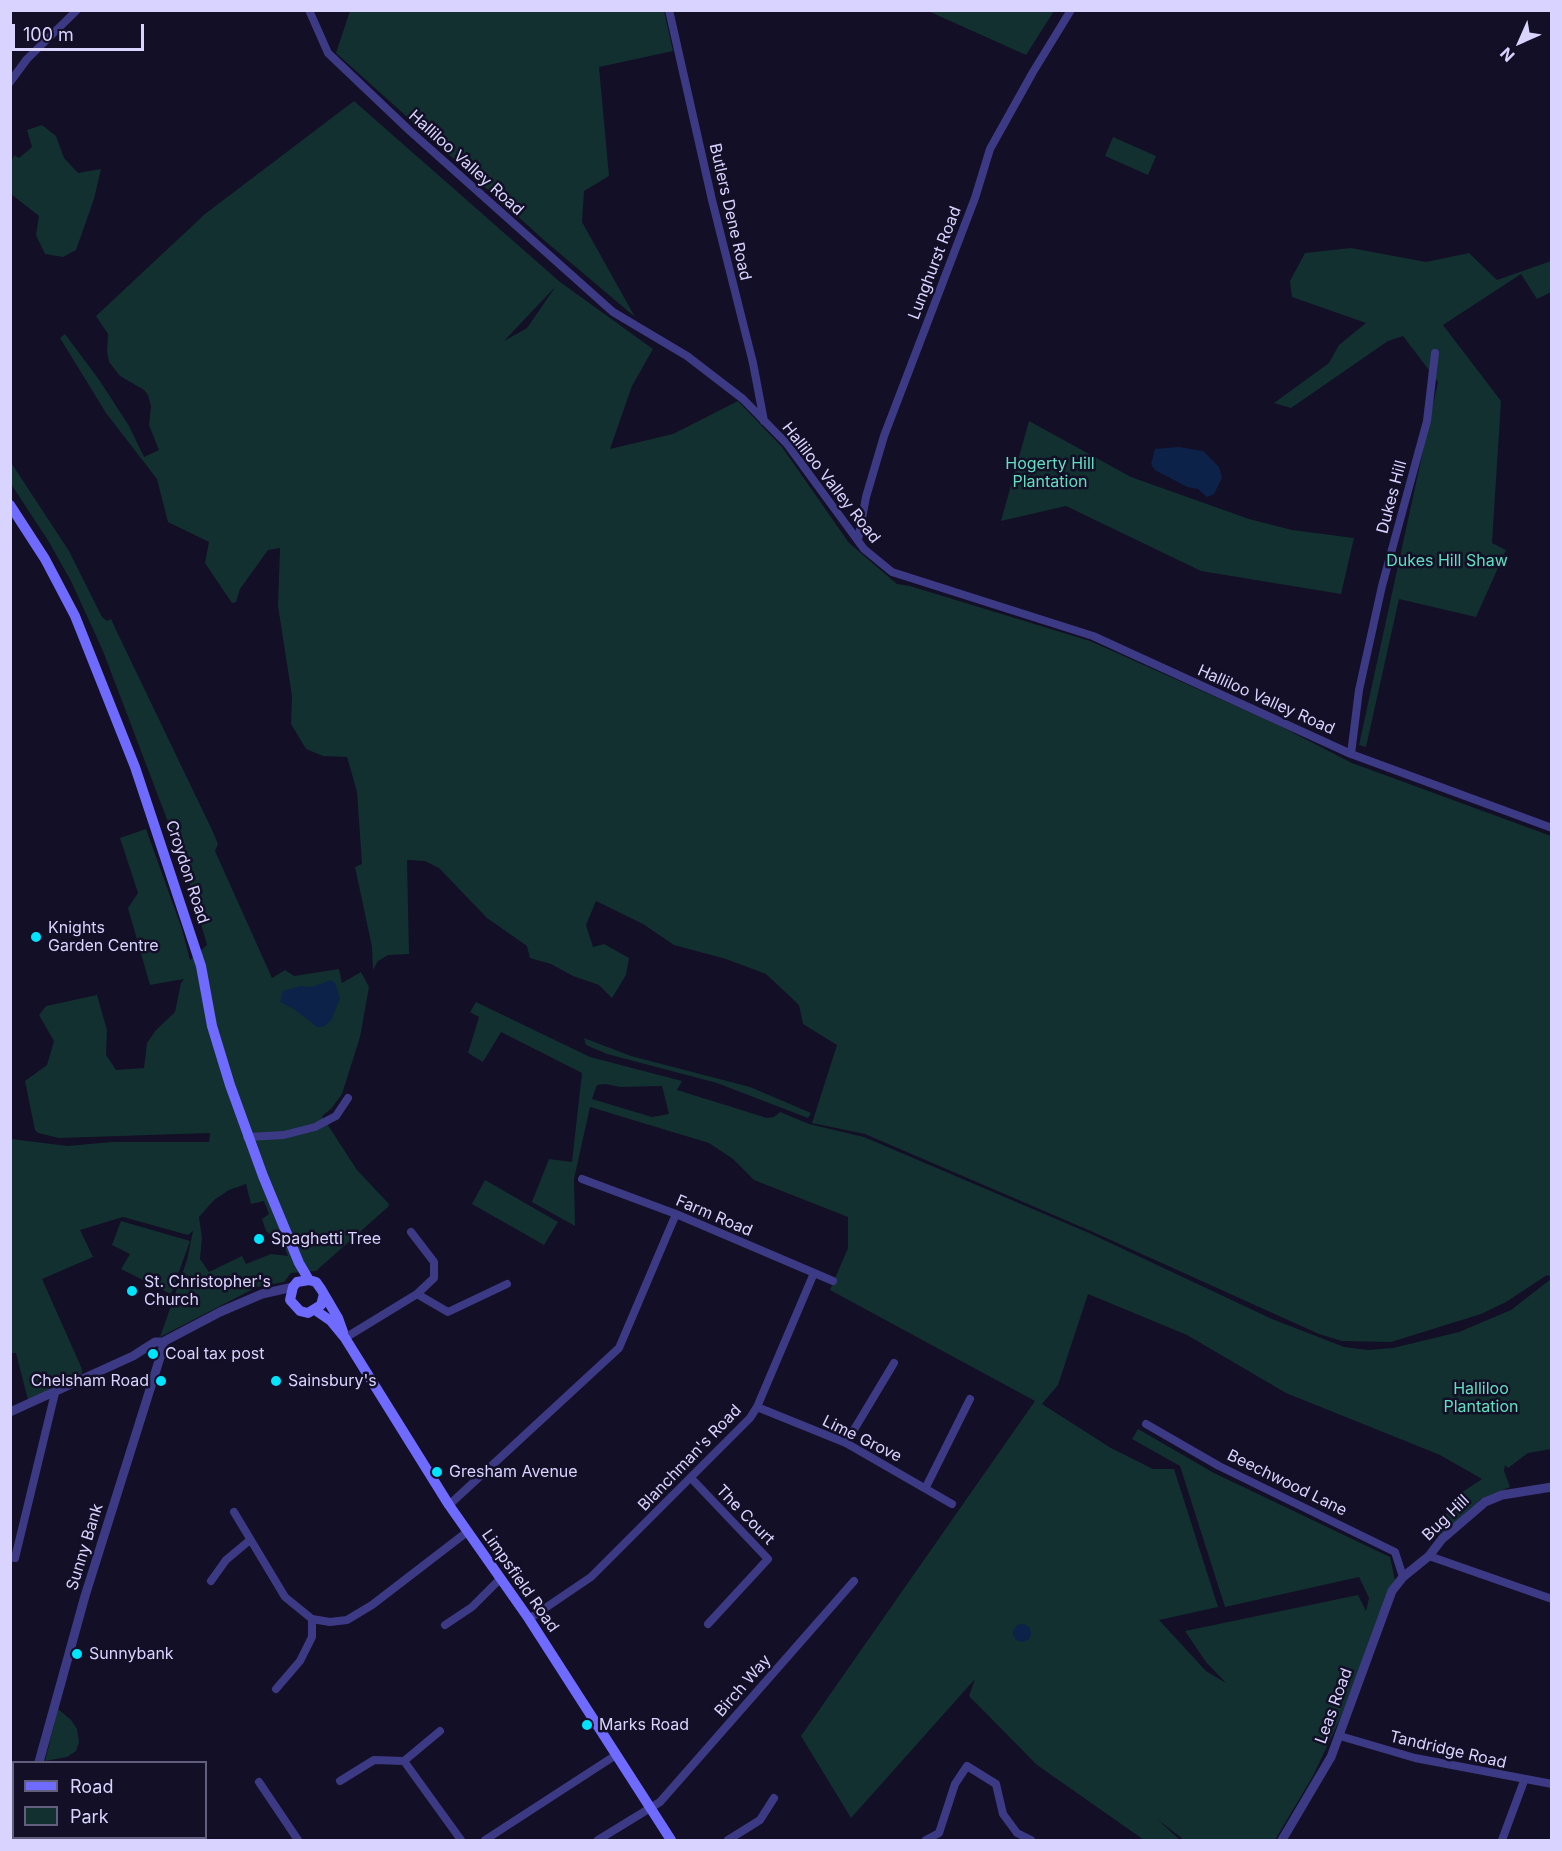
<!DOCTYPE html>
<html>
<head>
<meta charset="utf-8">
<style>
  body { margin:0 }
  #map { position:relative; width:1562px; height:1851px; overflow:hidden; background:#130f26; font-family:Inter,sans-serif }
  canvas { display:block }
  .frame { position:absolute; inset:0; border:12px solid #d9d4ff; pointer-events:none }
  .legend { position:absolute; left:12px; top:1761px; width:195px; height:78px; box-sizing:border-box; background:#130f26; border:2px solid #625e7d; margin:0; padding:8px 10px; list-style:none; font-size:18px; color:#d9d4ff }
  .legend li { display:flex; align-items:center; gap:12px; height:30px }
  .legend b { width:30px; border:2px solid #625e7d }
  .north { position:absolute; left:1490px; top:12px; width:60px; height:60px; -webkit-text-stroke:4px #130f26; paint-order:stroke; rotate:225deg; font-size:16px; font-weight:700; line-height:24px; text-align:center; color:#d9d4ff }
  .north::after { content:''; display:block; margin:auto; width:21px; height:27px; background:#d9d4ff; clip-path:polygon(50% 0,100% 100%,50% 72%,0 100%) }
  .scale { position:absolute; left:12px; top:24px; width:132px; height:27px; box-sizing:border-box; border:3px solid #d9d4ff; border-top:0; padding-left:8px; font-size:18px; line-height:21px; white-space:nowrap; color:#d9d4ff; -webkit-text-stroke:4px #130f26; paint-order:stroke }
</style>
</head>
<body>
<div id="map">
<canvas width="1562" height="1851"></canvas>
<div class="frame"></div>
<ul class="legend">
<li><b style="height:8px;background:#6f6bff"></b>Road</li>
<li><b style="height:16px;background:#12302f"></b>Park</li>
</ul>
<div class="north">N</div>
<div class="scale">100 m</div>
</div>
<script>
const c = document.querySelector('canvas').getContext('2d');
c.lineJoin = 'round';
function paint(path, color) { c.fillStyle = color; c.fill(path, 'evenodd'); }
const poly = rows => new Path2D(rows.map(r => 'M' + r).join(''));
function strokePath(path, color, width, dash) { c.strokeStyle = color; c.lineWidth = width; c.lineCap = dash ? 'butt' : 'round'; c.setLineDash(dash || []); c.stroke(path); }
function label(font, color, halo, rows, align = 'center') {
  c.font = font + ' Inter,sans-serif'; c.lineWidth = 5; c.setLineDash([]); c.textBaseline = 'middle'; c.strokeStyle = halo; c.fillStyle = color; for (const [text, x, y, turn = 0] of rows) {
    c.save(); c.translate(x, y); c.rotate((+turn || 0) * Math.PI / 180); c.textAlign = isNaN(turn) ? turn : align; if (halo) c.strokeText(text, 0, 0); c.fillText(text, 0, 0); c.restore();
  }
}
const green = poly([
  [350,11,664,11,673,51,599,67,609,176,584,191,582,222,635,317,545,241,336,53],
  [928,11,1054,11,1026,55],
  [354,101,560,282,653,349,632,386,610,449,673,434,738,401,782,447,849,543,897,584,910,586,1090,641,1276,724,1352,763,1551,836,1551,1277,1547,1275,1506,1302,1481,1314,1391,1342,1342,1341,1319,1334,1093,1232,865,1134,812,1123,837,1045,803,1024,799,1005,766,974,726,959,674,945,643,924,596,901,586,925,593,947,604,944,629,958,626,975,612,998,599,985,573,976,551,964,530,958,527,946,487,918,439,868,425,861,407,860,409,954,388,955,378,961,373,970,372,947,355,867,362,864,357,792,347,757,323,756,306,749,291,724,292,696,278,606,280,548,268,550,240,589,236,602,232,603,205,563,209,542,168,522,157,479,106,413,60,338,65,334,100,381,129,426,144,457,159,450,149,425,151,406,148,395,144,390,120,376,109,362,107,352,108,334,96,316,205,214],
  [556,286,527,328,504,341],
  [42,125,56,136,64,158,78,173,101,169,94,199,76,250,63,257,45,254,36,235,39,216,11,194,11,163,14,155,19,158,32,147,27,130],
  [1113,137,1156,156,1148,175,1105,156],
  [1351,248,1426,262,1469,253,1497,280,1551,261,1551,292,1537,299,1521,274,1443,325,1501,401,1492,543,1506,550,1476,617,1399,599,1366,747,1359,745,1438,382,1403,336,1388,341,1291,408,1274,403,1329,363,1339,345,1366,323,1292,297,1290,281,1305,253],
  [1029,421,1131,477,1249,519,1292,530,1354,538,1341,594,1201,571,1066,506,1001,521],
  [10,461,69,551,102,617,107,621,111,619,117,632,213,832,218,844,215,851,272,978,285,970,294,976,339,969,342,983,361,972,369,987,360,1037,342,1094,331,1109,322,1116,357,1170,389,1204,388,1207,316,1271,291,1273,284,1282,257,1287,160,1337,187,1260,193,1231,188,1235,123,1217,80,1230,93,1257,42,1279,82,1369,82,1374,28,1400,16,1353,11,1353,11,1139,68,1146,112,1142,209,1142,210,1133,59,1138,38,1133,35,1130,25,1081,47,1065,54,1041,39,1015,46,1006,97,995,107,1030,106,1055,116,1070,144,1068,147,1043,156,1030,175,1012,181,983,184,979,150,985,128,908,138,893,120,838,146,829,182,929,190,960,207,945,184,864,103,651,71,581,49,542,11,484],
  [246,1184,251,1204,264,1201,269,1214,262,1219,266,1231,284,1246,288,1256,271,1254,246,1264,242,1256,209,1272,200,1259,202,1238,199,1217,214,1200,229,1190],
  [476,1002,590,1057,682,1081,677,1090,767,1118,774,1117,780,1112,809,1124,864,1137,1089,1233,1272,1319,1344,1347,1368,1350,1393,1348,1459,1332,1511,1310,1551,1279,1551,1449,1528,1453,1508,1468,1505,1465,1504,1471,1510,1487,1481,1499,1440,1536,1438,1531,1455,1497,1482,1479,1440,1455,1286,1393,1187,1335,1088,1294,1058,1385,1042,1404,1111,1448,1153,1469,1174,1469,1218,1607,1159,1620,1206,1671,1226,1683,1206,1662,1185,1631,1358,1595,1366,1611,1369,1598,1359,1577,1225,1607,1180,1466,1132,1439,1138,1429,1214,1473,1390,1557,1395,1580,1340,1719,1313,1776,1275,1840,1184,1840,1157,1819,1180,1840,1144,1840,1037,1765,969,1696,975,1679,851,1818,801,1736,1035,1401,830,1290,848,1248,848,1217,754,1180,733,1159,709,1143,590,1107,574,1179,575,1226,532,1202,549,1159,572,1162,582,1073,501,1032,483,1062,468,1053,479,1017,470,1012],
  [606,1084,620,1087,662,1086,669,1114,652,1117,592,1099,597,1085],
  [584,1038,631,1056,750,1087,811,1113,808,1118,717,1083,607,1054,586,1045],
  [485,1180,558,1222,544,1245,472,1204],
  [121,1221,190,1241,171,1294,121,1269,130,1254,112,1245],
  [58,1709,71,1720,77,1729,79,1742,76,1751,67,1757,45,1761]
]);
const water = poly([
  [1179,447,1203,451,1219,467,1222,478,1214,494,1207,497,1198,489,1187,487,1155,470,1151,464,1155,449],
  [331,980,335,983,340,998,331,1021,323,1027,317,1027,294,1009,280,1002,283,991,300,986,312,987],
  '1013 1633a9 9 0 1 1 18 0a9 9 0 1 1-18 0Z'
]);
const minor = poly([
  [309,10,328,53,410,131,613,312,687,356,743,399,787,444,864,549,892,572,1093,636,1351,754,1552,828],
  [669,10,712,200,753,363,764,421],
  [10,82,27,59,77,10],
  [858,540,866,497,884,436,975,198,990,149,1033,72,1071,10],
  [1351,754,1359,690,1382,586,1427,421,1435,353],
  [247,1137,284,1135,315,1127,336,1116,348,1098],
  [582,1179,676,1214,833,1281],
  [411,1232,434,1262,434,1278,417,1294],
  [345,1338,417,1294,448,1312,507,1284],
  [757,1407,846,1443,952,1504],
  [1146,1424,1219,1466,1395,1552,1403,1577],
  [846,1443,894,1363],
  [691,1478,768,1559,708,1624],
  [926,1487,970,1399],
  [449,1505,619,1348,676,1214],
  [234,1512,285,1597,312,1619,330,1622,347,1620,372,1605,467,1532],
  [1429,1556,1552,1599],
  [10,1557,15,1558,55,1393],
  [211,1581,226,1560,250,1540],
  [529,1619,591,1577,750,1418,757,1407,814,1273],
  [445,1625,472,1607,500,1579],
  [276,1689,300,1661,312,1637,312,1619],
  [1340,1736,1415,1758,1552,1784],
  [404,1761,440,1731],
  [340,1781,374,1760,404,1761,461,1840],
  [259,1782,298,1840],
  [162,1840,163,1838],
  [485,1840,616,1755],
  [598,1840,660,1802,854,1581],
  [728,1840,760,1820,774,1798],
  [926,1840,939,1833,955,1784,967,1766,996,1784,1003,1814,1017,1833,1031,1840],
  [1502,1840,1524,1781]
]);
const tertiary = poly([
  [10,1412,133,1356,155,1342,163,1342,220,1312,262,1294,293,1287],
  [39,1762,85,1596,163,1348,163,1342],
  [19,1840,20,1838],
  [1282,1840,1331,1757,1392,1591,1403,1577,1429,1556,1442,1539,1485,1502,1502,1495,1552,1487]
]);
const secondary = poly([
  [10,505,45,559,75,616,135,767,201,966,212,1026,230,1085,263,1176,299,1263,309,1280],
  [324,1294,321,1305,308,1313,300,1311,290,1300,293,1287,297,1282,309,1280,316,1282,321,1289,338,1318,343,1332],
  [315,1310,331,1321,345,1338,449,1505,529,1619,671,1840]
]);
const markers = [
  [36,937,6,"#00e5ff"],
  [259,1239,6,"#00e5ff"],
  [132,1291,6,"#00e5ff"],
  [153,1354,6,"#00e5ff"],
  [161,1381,6,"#00e5ff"],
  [276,1381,6,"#00e5ff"],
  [437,1472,6,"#00e5ff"],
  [77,1654,6,"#00e5ff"],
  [587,1725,6,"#00e5ff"]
];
const streetNames = [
  ["Halliloo Valley Road",466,163,42],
  ["Butlers Dene Road",730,212,77],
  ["Lunghurst Road",935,263,-69],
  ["Halliloo Valley Road",831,483,52],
  ["Dukes Hill",1392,497,-75],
  ["Halliloo Valley Road",1266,700,24],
  ["Croydon Road",187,872,72],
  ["Farm Road",714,1216,23],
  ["Lime Grove",862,1439,26],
  ["Blanchman's Road",690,1458,-46],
  ["Beechwood Lane",1287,1483,26],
  ["The Court",745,1515,46],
  ["Bug Hill",1446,1518,-44],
  ["Sunny Bank",85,1547,-73],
  ["Limpsfield Road",520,1581,55],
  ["Birch Way",743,1686,-49],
  ["Leas Road",1334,1706,-70],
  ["Tandridge Road",1448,1750,13]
];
const parkNames = [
  ["Hogerty Hill",1050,464],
  ["Plantation",1050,482],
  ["Dukes Hill Shaw",1447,561],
  ["Halliloo",1481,1389],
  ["Plantation",1481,1407]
];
const poiNames = [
  ["Knights",48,928],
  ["Garden Centre",48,946],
  ["Spaghetti Tree",271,1239],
  ["St. Christopher's",144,1282],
  ["Church",144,1300],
  ["Coal tax post",165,1354],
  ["Chelsham Road",149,1381,"right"],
  ["Sainsbury's",288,1381],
  ["Gresham Avenue",449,1472],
  ["Sunnybank",89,1654],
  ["Marks Road",599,1725]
];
paint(green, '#12302f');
paint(water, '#0c2248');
strokePath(minor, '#3d3a85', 8);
strokePath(tertiary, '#3d3a85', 9);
strokePath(secondary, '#6f6bff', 10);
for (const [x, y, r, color] of markers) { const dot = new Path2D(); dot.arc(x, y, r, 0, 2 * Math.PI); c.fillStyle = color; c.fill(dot); strokePath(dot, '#130f26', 2); }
label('16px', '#d9d4ff', '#130f26', streetNames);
label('16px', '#5fe0c0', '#130f26', parkNames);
label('16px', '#d9d4ff', '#130f26', poiNames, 'left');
</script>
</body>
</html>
